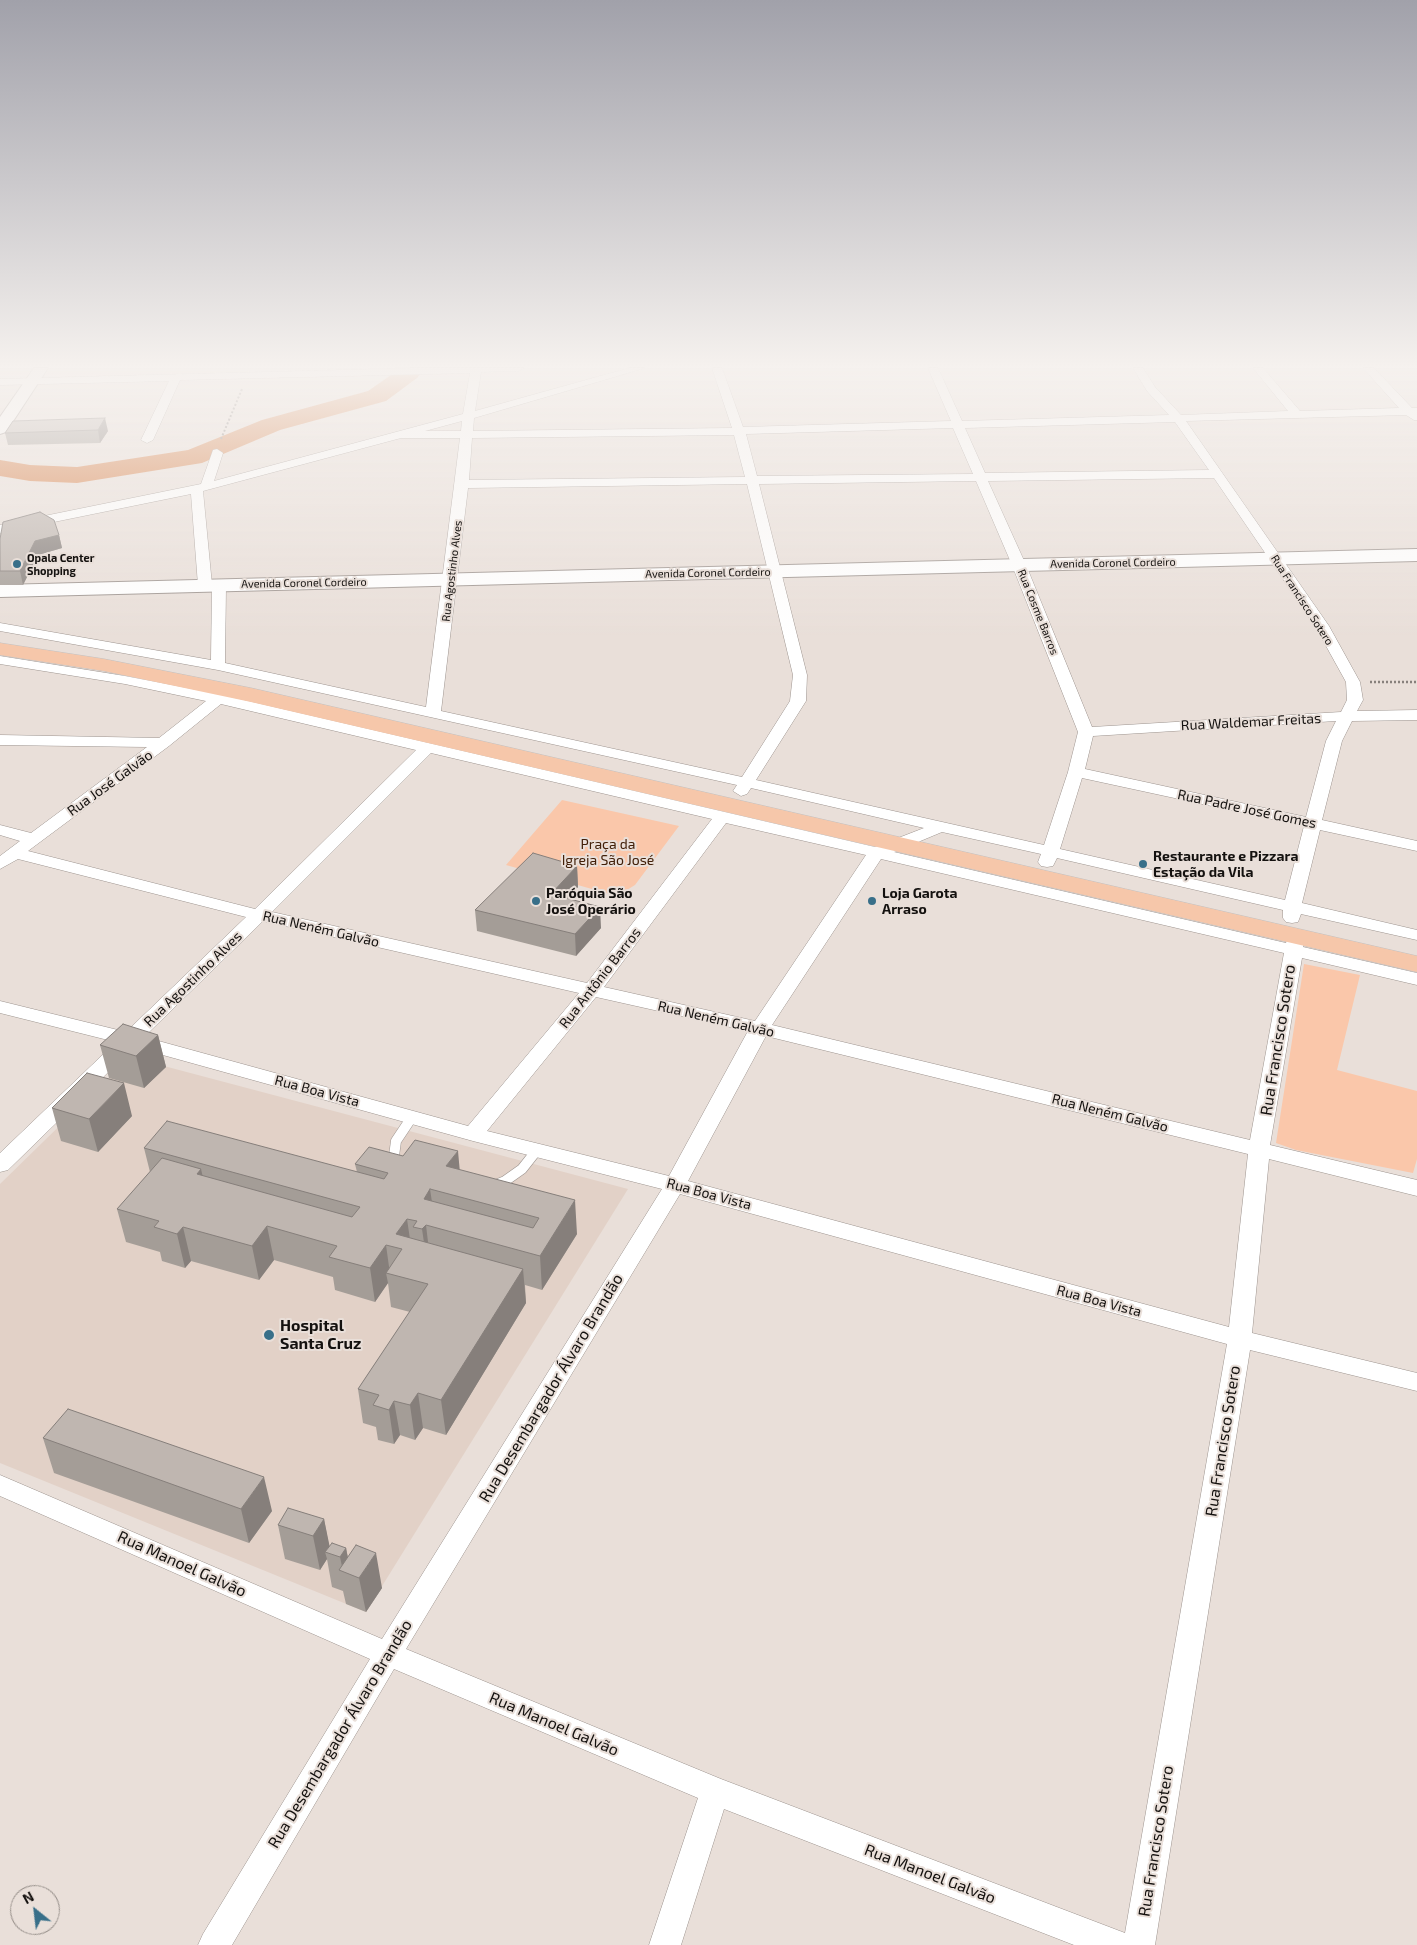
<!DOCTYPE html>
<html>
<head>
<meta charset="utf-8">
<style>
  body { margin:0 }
  #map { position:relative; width:1417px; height:1945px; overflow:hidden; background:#e9dfd9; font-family:"Exo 2",sans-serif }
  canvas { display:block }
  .north { position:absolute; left:10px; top:1885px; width:50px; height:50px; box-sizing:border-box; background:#e9dfd9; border:1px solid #948d88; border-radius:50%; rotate:331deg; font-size:14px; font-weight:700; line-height:20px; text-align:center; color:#14110f }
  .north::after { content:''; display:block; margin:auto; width:18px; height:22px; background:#386f89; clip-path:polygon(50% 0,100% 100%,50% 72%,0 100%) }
</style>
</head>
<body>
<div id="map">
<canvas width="1417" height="1945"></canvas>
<div class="north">N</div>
</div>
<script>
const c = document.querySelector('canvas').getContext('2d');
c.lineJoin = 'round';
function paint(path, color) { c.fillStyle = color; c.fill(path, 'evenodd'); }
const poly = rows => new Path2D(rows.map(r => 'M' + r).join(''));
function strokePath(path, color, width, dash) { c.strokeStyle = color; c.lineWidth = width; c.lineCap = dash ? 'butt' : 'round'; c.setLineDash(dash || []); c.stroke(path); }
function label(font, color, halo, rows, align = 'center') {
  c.font = font + ' "Exo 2",sans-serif'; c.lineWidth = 4; c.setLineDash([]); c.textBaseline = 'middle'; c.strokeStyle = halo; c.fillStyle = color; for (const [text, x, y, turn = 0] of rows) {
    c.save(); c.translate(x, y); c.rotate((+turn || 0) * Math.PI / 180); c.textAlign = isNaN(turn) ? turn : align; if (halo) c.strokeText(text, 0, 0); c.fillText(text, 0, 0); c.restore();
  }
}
const built = poly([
  [130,1057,628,1189,366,1612,0,1463,0,1184]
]);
const green = poly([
  [562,800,679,826,635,885,617,896,506,865],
  [1304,964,1360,975,1337,1070,1417,1091,1417,1159,1413,1173,1296,1150,1276,1143]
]);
const river = poly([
  [401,368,416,368,421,373,417,378,386,401,280,430,202,463,77,483,30,481,0,476,0,460,30,465,77,467,188,450,262,420,368,391,401,368]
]);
const pathFar1 = poly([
  [221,439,242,389]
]);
const path = poly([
  [1370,682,1417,682]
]);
const lane = poly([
  [397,1164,394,1156,396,1141,412,1117],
  [493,1186,505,1181,522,1169,537,1150]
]);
const street = poly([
  [414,368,524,368,519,371,481,372,475,411,629,368,645,368,474,418,473,431,732,428,712,368,722,368,743,427,951,421,928,368,938,368,962,421,1169,415,1147,391,1133,368,1143,368,1155,387,1181,415,1288,411,1253,368,1263,368,1300,411,1399,408,1363,368,1374,368,1412,408,1417,408,1417,420,1414,420,1406,415,1186,421,1329,626,1360,682,1363,700,1357,711,1417,710,1417,720,1352,721,1342,741,1322,820,1417,841,1417,851,1320,830,1302,903,1417,930,1417,940,1301,914,1298,922,1292,923,1286,922,1283,918,1283,910,1057,858,1053,866,1047,867,1041,866,1038,862,1041,854,942,832,894,852,1286,943,1290,932,1296,931,1302,932,1305,936,1303,947,1417,973,1417,985,1302,958,1270,1145,1417,1180,1417,1196,1269,1159,1252,1333,1417,1373,1417,1391,1250,1350,1155,1945,1074,1945,724,1809,681,1945,649,1945,698,1798,394,1669,232,1945,198,1945,203,1934,370,1659,0,1496,0,1475,382,1639,662,1189,473,1141,134,1047,8,1170,0,1172,0,1153,116,1042,0,1013,0,1001,126,1032,246,917,18,859,0,869,0,856,20,841,0,835,0,825,31,833,147,747,0,745,0,735,159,738,206,701,125,684,0,664,0,656,125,676,218,694,875,847,924,828,751,788,747,794,741,796,733,791,737,785,218,670,0,631,0,623,211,660,212,585,219,581,226,585,225,663,426,707,460,438,401,438,203,491,212,585,205,589,198,585,191,494,0,533,0,525,201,484,213,450,217,449,223,453,214,481,463,414,470,373,180,380,153,440,147,443,141,440,169,381,0,385,0,379,414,368],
  [462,421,461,431,425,431,462,421],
  [1175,422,1209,470,985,473,965,428,1175,422],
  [953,428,973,474,757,476,746,434,953,428],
  [734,435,745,477,469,480,472,438,734,435],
  [1214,478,1315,626,1346,682,1347,700,1341,712,1092,727,1026,565,988,481,1214,478],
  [976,481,1012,565,1078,732,1068,772,1044,845,756,780,806,701,807,675,759,484,976,481],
  [747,484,793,675,790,701,742,777,441,711,468,488,747,484],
  [221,704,416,750,255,909,28,851,169,746,221,704],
  [1336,721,1326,741,1306,817,1085,769,1093,736,1336,721],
  [431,753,712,819,587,983,272,912,431,753],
  [1082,778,1304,826,1285,900,1060,849,1082,778],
  [726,823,866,855,755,1021,604,987,726,823],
  [881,859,1284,953,1250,1140,772,1025,881,859],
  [263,921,579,993,468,1126,144,1037,263,921],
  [596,997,748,1031,669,1176,487,1131,596,997],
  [766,1036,1248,1154,1229,1327,688,1181,766,1036],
  [680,1194,1227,1344,1125,1933,721,1779,406,1649,680,1194]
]);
const secondary = poly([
  [34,368,48,368,6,432,0,434,0,417,34,368],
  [1417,549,1417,561,0,597,0,585,1417,549]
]);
const primary = poly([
  [0,643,104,659,251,688,1417,956,1417,972,251,702,104,671,0,655,0,643]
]);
const wall = poly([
  [13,421,108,431,100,443,8,445,5,433],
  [59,535,62,548,38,555,23,585,0,585,0,539],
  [577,866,578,887,568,898,601,928,576,956,477,931,475,910],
  [158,1035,166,1067,144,1088,109,1078,100,1045],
  [52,1108,132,1116,98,1152,61,1141],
  [144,1148,357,1172,355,1164,403,1156,460,1170,577,1234,542,1290,525,1285,526,1303,446,1435,423,1428,415,1440,400,1435,394,1444,378,1440,376,1427,363,1423,358,1389,410,1312,391,1307,388,1283,375,1302,335,1290,333,1277,274,1260,259,1280,191,1261,185,1268,162,1261,160,1252,126,1242,117,1209,150,1172],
  [43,1438,272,1511,249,1543,54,1473],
  [324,1519,329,1546,346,1548,348,1558,382,1588,366,1612,346,1604,343,1591,332,1587,327,1559,320,1570,285,1559,278,1525]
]);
const shadedWall = poly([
  [105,418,108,431,100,443,98,430],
  [59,535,62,548,38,555,23,585,20,571,35,541],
  [577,866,578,887,552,916,551,894],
  [600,907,601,928,576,956,575,934],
  [158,1035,166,1067,144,1088,136,1056],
  [124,1083,132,1116,98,1152,89,1119],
  [458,1151,461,1184,446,1166],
  [201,1169,209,1203,197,1174],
  [430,1189,435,1222,424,1199],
  [575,1200,577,1234,542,1290,540,1256],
  [407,1219,412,1253,402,1249,396,1234],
  [426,1225,430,1259,427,1263,422,1229],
  [267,1226,274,1260,259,1280,252,1246],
  [183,1227,191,1261,185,1268,177,1234],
  [386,1245,390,1274,386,1273,388,1283,375,1302,370,1268],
  [523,1269,526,1303,446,1435,441,1400],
  [418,1393,423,1428,415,1440,410,1405],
  [394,1401,400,1435,394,1444,389,1410],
  [264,1477,272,1511,249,1543,241,1509],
  [324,1519,331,1553,325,1552,327,1559,320,1570,313,1536],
  [346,1548,351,1574,343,1571,340,1557],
  [376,1553,382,1588,366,1612,359,1578]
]);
const building = poly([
  [105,418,98,430,5,433,13,421,105,418],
  [40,512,54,520,59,535,35,541,20,571,0,571,0,539,3,522,40,512],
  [533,853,577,866,551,894,600,907,575,934,475,910,533,853],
  [123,1024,158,1035,136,1056,100,1045,123,1024],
  [87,1073,124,1083,89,1119,52,1108,87,1073],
  [167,1121,384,1179,388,1173,355,1164,369,1147,403,1156,415,1140,458,1151,446,1166,575,1200,540,1256,426,1225,422,1229,413,1227,417,1221,407,1219,396,1234,523,1269,441,1400,418,1393,410,1405,394,1401,389,1410,373,1405,379,1395,358,1389,428,1284,386,1273,402,1249,386,1245,370,1268,329,1257,337,1246,267,1226,252,1246,183,1227,177,1234,154,1227,159,1221,117,1209,162,1158,201,1169,197,1174,352,1217,360,1207,144,1148,167,1121],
  [430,1189,539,1218,533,1228,424,1199,430,1189],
  [68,1409,264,1477,241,1509,43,1438,68,1409],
  [288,1508,324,1519,313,1536,278,1525,288,1508],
  [332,1543,346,1548,340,1557,325,1552,332,1543],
  [356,1545,376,1553,359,1578,339,1570,356,1545]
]);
const markers = [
  [17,564,5,"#386f89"],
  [1143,864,5,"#386f89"],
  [536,901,5,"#386f89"],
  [872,901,5,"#386f89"],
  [269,1335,6,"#386f89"]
];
const farPoinames = [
  ["Opala Center",27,558],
  ["Shopping",27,571]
];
const farStreetnames = [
  ["Avenida Coronel Cordeiro",1113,563,-1],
  ["Rua Agostinho Alves",452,571,-83],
  ["Avenida Coronel Cordeiro",708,573,-1],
  ["Avenida Coronel Cordeiro",304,583,-1],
  ["Rua Francisco Sotero",1302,600,57],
  ["Rua Cosme Barros",1038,612,68]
];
const streetNames = [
  ["Rua Waldemar Freitas",1251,722,-3],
  ["Rua José Galvão",110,783,-36],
  ["Rua Padre José Gomes",1247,809,12],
  ["Rua Neném Galvão",321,929,13],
  ["Rua Antônio Barros",600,978,-52],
  ["Rua Agostinho Alves",193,979,-44],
  ["Rua Neném Galvão",716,1019,13],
  ["Rua Boa Vista",317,1091,15],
  ["Rua Neném Galvão",1110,1113,14],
  ["Rua Boa Vista",709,1194,15],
  ["Rua Boa Vista",1099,1301,15]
];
const parkNames = [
  ["Praça da",608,844],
  ["Igreja São José",608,860]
];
const poiNames = [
  ["Restaurante e Pizzara",1153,856],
  ["Estação da Vila",1153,872],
  ["Paróquia São",546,893],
  ["José Operário",546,909],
  ["Loja Garota",882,893],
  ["Arraso",882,909]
];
const nearStreetnames = [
  ["Rua Francisco Sotero",1278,1040,-81],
  ["Rua Desembargador Álvaro Brandão",551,1388,-59],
  ["Rua Francisco Sotero",1223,1441,-81],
  ["Rua Manoel Galvão",182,1564,24],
  ["Rua Manoel Galvão",554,1724,23],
  ["Rua Desembargador Álvaro Brandão",340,1734,-59],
  ["Rua Francisco Sotero",1156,1841,-81],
  ["Rua Manoel Galvão",930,1874,21]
];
const nearPoinames = [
  ["Hospital",280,1326],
  ["Santa Cruz",280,1344]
];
paint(built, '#e2d1c7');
paint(green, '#fac7aa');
paint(river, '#d8844e');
strokePath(lane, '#9d948f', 11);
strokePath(street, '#9d948f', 1);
strokePath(secondary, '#9d948f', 2);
strokePath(primary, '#c2c1c1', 1);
strokePath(pathFar1, '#87807c', 2, [2, 2]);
strokePath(path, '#87807c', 2.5, [2, 2]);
strokePath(lane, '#fff', 10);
paint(street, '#fff');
paint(secondary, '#fff');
paint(primary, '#f6c7aa');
paint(wall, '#a49d97');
paint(shadedWall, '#867f7b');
paint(building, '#bfb6b0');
strokePath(building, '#867f7b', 1);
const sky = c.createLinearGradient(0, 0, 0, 640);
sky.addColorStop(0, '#a1a1aa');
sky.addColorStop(0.57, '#f5f1ee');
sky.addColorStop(1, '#f5f1ee00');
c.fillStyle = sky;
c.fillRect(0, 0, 1417, 640);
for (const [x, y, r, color] of markers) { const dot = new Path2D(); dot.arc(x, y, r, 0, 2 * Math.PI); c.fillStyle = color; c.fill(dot); strokePath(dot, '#e9dfd9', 2); }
label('bold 11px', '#14110f', '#e9dfd9', farPoinames, 'left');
label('11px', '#14110f', '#e9dfd9', farStreetnames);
label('14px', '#14110f', '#e9dfd9', streetNames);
label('14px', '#422009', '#e9dfd9', parkNames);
label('bold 14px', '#14110f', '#e9dfd9', poiNames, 'left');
label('16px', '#14110f', '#e9dfd9', nearStreetnames);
label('bold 16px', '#14110f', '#e9dfd9', nearPoinames, 'left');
</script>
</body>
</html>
